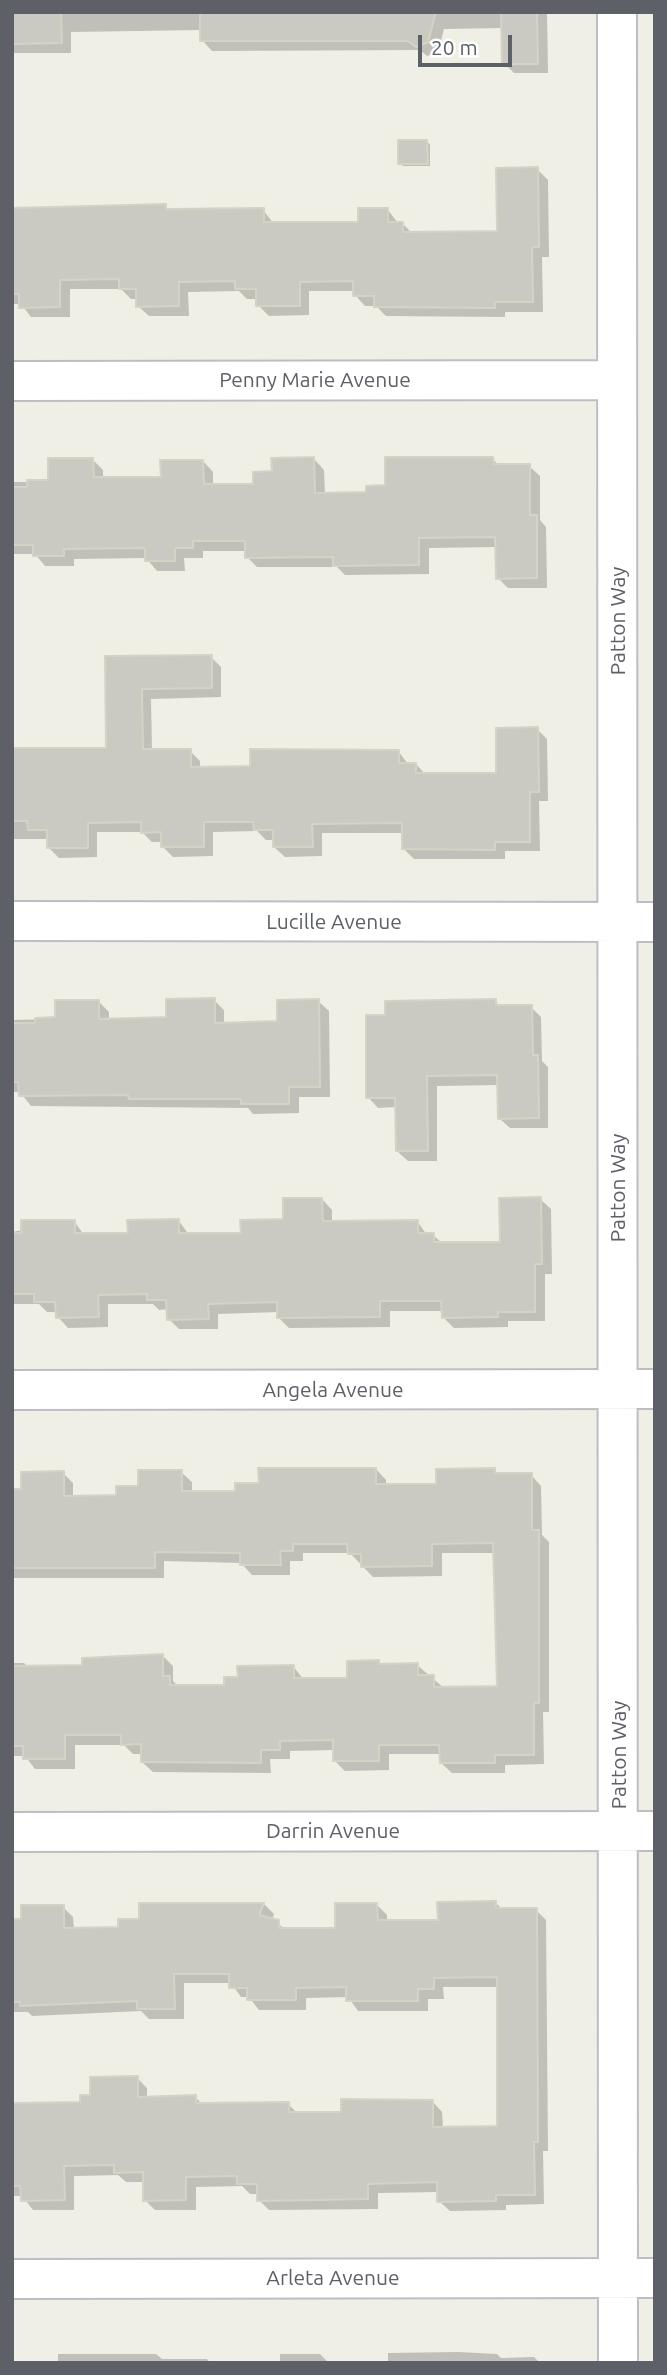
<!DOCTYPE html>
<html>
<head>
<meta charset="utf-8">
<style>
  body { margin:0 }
  #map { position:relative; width:667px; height:2375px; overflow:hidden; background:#f0efe6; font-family:Ubuntu,sans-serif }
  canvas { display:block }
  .frame { position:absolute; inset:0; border:14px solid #5d6066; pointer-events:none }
  .scale { position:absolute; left:418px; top:35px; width:94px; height:32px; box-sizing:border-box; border:4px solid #5d6066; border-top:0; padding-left:9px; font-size:21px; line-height:24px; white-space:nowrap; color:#5d6066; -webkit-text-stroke:5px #fff; paint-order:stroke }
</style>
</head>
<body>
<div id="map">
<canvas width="667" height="2375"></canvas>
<div class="frame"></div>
<div class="scale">20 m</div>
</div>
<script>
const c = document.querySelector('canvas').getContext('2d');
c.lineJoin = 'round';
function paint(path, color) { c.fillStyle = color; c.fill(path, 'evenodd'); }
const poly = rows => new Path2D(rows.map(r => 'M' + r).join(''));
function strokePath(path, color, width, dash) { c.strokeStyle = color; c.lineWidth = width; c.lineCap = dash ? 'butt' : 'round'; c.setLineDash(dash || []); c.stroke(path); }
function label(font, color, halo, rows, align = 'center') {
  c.font = font + ' Ubuntu,sans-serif'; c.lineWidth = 5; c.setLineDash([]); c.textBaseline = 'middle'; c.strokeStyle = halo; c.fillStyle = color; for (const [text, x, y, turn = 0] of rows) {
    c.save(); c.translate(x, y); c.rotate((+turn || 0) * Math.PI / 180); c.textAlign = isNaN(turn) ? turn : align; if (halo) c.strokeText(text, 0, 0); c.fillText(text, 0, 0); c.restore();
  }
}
const shadow = poly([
  [12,12,547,12,548,73,514,73,504,63,503,28,444,29,438,52,427,56,420,50,212,51,202,40,202,30,71,32,71,53,12,53],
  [427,141,430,145,430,166,403,166,400,163],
  [537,169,548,180,549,257,542,257,543,312,505,312,505,317,386,316,376,306,365,306,355,295,355,291,309,291,309,315,269,316,258,305,258,299,247,299,239,291,188,292,189,316,149,316,138,306,138,299,131,299,121,289,70,289,70,317,31,317,21,304,12,304,12,209,165,206,170,211,263,210,274,224,360,223,388,210,398,223,402,223,412,233,499,233],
  [314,459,324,470,325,495,368,494,493,459,499,466,529,466,540,476,540,520,546,527,547,588,508,588,498,578,497,547,429,548,429,574,345,575,337,567,257,567,247,557,247,551,203,551,203,558,184,558,185,571,157,571,146,558,74,559,74,566,45,566,35,554,12,554,12,482,50,482,93,460,103,470,103,479,163,479,203,461,213,472,213,486,255,485,274,473],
  [211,657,221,667,221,697,151,699,152,751,190,751,200,761,200,768,252,768,398,751,408,764,416,764,426,775,498,775,537,729,547,739,548,801,539,801,540,851,505,851,505,859,414,859,404,849,404,833,322,833,322,856,285,857,274,847,274,840,266,840,257,831,213,832,213,856,173,857,163,847,163,842,152,842,142,832,97,832,97,857,59,858,49,848,49,839,12,839,13,750,108,749,107,658],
  [214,1000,224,1010,224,1024,278,1023,318,1001,329,1011,330,1097,299,1097,299,1113,253,1114,248,1108,31,1106,20,1092,12,1092,12,1020,57,1019,98,1001,109,1012,109,1021,167,1019],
  [495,1001,501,1007,531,1007,541,1017,542,1061,548,1067,548,1128,510,1128,499,1118,499,1085,437,1086,437,1161,408,1161,397,1151,397,1107,378,1108,368,1097,387,1017],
  [322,1199,332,1210,332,1223,417,1221,427,1235,433,1235,443,1244,502,1244,540,1199,551,1209,552,1274,545,1274,545,1321,508,1321,508,1327,454,1328,443,1317,443,1311,390,1311,390,1327,289,1328,278,1317,278,1312,218,1314,218,1329,179,1329,169,1319,168,1309,159,1310,153,1304,108,1304,108,1327,68,1328,58,1317,58,1312,47,1312,39,1304,12,1304,12,1232,74,1221,84,1235,130,1235,179,1221,189,1235,243,1235,284,1221],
  [376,1469,386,1480,386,1486,438,1486,494,1470,500,1475,531,1475,541,1486,542,1535,549,1542,549,1712,543,1712,544,1764,505,1765,505,1773,452,1773,441,1763,441,1754,389,1754,389,1770,345,1771,335,1761,335,1750,290,1751,290,1759,270,1759,271,1773,153,1772,142,1762,142,1754,133,1754,124,1745,75,1745,75,1769,35,1769,25,1756,12,1756,12,1663,24,1663,28,1667,84,1666,163,1656,173,1666,173,1681,178,1686,226,1686,240,1678,293,1666,304,1680,349,1680,378,1662,381,1665,417,1665,444,1688,499,1687,495,1553,442,1553,442,1576,373,1577,350,1553,303,1553,303,1561,290,1561,290,1575,252,1575,241,1563,164,1561,164,1578,12,1578,12,1490,22,1490,63,1473,73,1483,73,1497,118,1497,181,1472,192,1482,192,1493,237,1493,261,1485],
  [496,1903,503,1910,536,1910,546,1920,548,2151,543,2151,544,2204,506,2205,506,2210,450,2211,439,2201,439,2192,378,2193,378,2209,269,2210,259,2200,259,2194,250,2194,242,2186,196,2187,196,2210,155,2210,145,2200,145,2182,126,2182,118,2175,74,2176,74,2210,33,2210,22,2196,12,2196,12,2105,82,2104,92,2097,137,2078,147,2088,147,2098,195,2097,203,2105,288,2104,298,2114,342,2114,432,2101,442,2112,443,2128,498,2128,498,1987,443,1987,444,1999,428,1999,428,2011,358,2011,348,1997,306,1998,306,2010,259,2010,249,1997,241,1997,231,1983,184,1983,184,2019,149,2019,141,2011,32,2016,28,2012,12,2012,12,1921,22,1921,63,1907,73,1917,74,1929,120,1929,141,1921,141,1904,264,1904,274,1914,272,1920,287,1930,337,1930,376,1904,387,1915,387,1922,439,1922],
  [458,2352,497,2354,501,2358,534,2357,540,2363,388,2363,388,2353],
  [58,2354,156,2354,162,2359,207,2359,210,2363,58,2363],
  [280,2354,320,2354,329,2363,280,2363]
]);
const building = poly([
  [12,12,61,12,62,43,12,44,12,12],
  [200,12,436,12,428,42,416,47,408,41,200,41,200,12],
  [501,12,537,12,538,64,502,64,501,12],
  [398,140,427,140,428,164,398,164,398,140],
  [538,167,539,247,532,247,533,302,495,302,495,308,374,307,374,296,353,296,353,281,300,282,300,306,256,306,256,289,235,289,235,281,179,282,179,306,136,307,136,289,119,289,119,279,60,280,60,307,19,308,19,294,12,294,12,208,166,204,166,209,264,208,264,222,358,222,358,208,388,208,388,222,403,222,403,232,497,231,496,168,538,167],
  [314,457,315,493,366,492,366,486,385,485,385,457,493,457,494,464,530,464,530,515,537,515,537,578,496,579,495,537,419,538,419,565,333,566,333,557,245,558,245,541,193,541,193,548,175,548,175,561,145,561,145,548,64,549,64,556,33,556,33,545,12,545,12,487,27,487,27,480,48,480,48,458,93,458,94,477,161,477,160,460,203,460,204,484,253,484,253,472,272,471,271,458,314,457],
  [212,655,212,688,142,689,143,749,191,749,191,767,250,766,250,749,399,750,399,763,416,763,416,773,496,773,496,728,538,727,539,792,530,792,530,842,495,842,495,850,402,849,402,823,312,824,313,847,273,847,273,830,254,830,253,822,204,822,204,847,161,847,161,832,141,833,141,822,88,823,88,848,47,848,47,830,28,830,27,821,12,821,12,748,106,748,105,656,212,655],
  [215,998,215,1023,277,1021,277,1000,319,999,320,1087,289,1087,289,1104,241,1104,241,1099,129,1099,128,1095,19,1096,18,1082,12,1082,12,1023,35,1023,35,1018,55,1017,55,1000,99,1000,99,1019,166,1017,166,999,215,998],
  [496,999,496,1005,532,1005,533,1055,538,1055,539,1118,498,1119,497,1075,427,1076,428,1151,396,1151,395,1098,366,1098,366,1015,385,1015,385,1001,496,999],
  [541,1197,542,1264,535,1264,535,1312,498,1312,498,1317,442,1318,441,1301,380,1301,380,1317,277,1318,277,1302,208,1304,209,1319,167,1320,166,1300,147,1300,147,1294,98,1295,99,1317,56,1318,55,1302,34,1302,34,1294,12,1294,12,1233,21,1233,21,1220,75,1220,75,1233,128,1233,127,1220,179,1219,179,1233,241,1233,240,1220,283,1219,283,1198,322,1198,323,1221,418,1220,418,1233,434,1233,434,1242,500,1242,499,1198,541,1197],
  [258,1468,376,1468,376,1484,436,1484,436,1469,495,1468,495,1473,532,1473,532,1530,539,1530,539,1703,534,1703,534,1755,495,1755,495,1763,440,1763,439,1745,379,1745,379,1761,333,1761,333,1740,280,1741,280,1750,261,1750,261,1763,141,1762,141,1744,121,1745,121,1735,65,1735,65,1759,23,1759,23,1746,12,1746,12,1666,82,1665,82,1658,163,1654,163,1676,170,1676,170,1685,224,1685,224,1677,238,1677,237,1666,294,1665,294,1678,347,1678,347,1661,379,1660,379,1664,418,1663,418,1675,434,1675,434,1687,497,1686,493,1543,432,1544,432,1566,361,1567,361,1554,348,1554,347,1544,293,1544,293,1551,280,1551,281,1565,240,1565,240,1553,155,1552,155,1568,12,1568,12,1489,21,1489,21,1472,64,1471,64,1496,116,1495,116,1486,138,1486,138,1470,182,1470,182,1491,235,1491,235,1483,259,1483,258,1468],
  [496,1901,496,1908,537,1908,538,2142,534,2142,535,2195,496,2195,496,2201,437,2202,437,2182,368,2184,368,2199,257,2201,257,2184,237,2184,237,2176,186,2177,186,2200,143,2201,143,2172,114,2173,114,2165,64,2166,65,2200,21,2201,20,2186,12,2186,12,2103,80,2102,80,2095,90,2095,90,2077,138,2076,138,2097,196,2095,196,2103,289,2102,289,2112,341,2112,341,2099,433,2100,433,2127,497,2126,497,1977,434,1978,434,1989,418,1989,418,2001,346,2001,346,1987,296,1988,296,2000,247,2000,247,1988,229,1988,229,1974,174,1974,175,2009,137,2009,137,2001,20,2006,20,2002,12,2002,12,1919,21,1919,21,1905,64,1905,64,1928,118,1927,118,1919,139,1919,139,1903,264,1903,259,1915,279,1920,279,1928,335,1928,335,1903,377,1903,378,1920,438,1920,437,1902,496,1901]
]);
const minor = poly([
  [617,12,618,2363],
  [12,381,617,380],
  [12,921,655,922],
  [12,1390,655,1389],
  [12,1832,655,1831],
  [12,2279,655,2278]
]);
const streetNames = [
  ["Penny Marie Avenue",315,380],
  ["Patton Way",618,621,-90],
  ["Lucille Avenue",334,922],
  ["Patton Way",618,1188,-90],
  ["Angela Avenue",333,1390],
  ["Patton Way",619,1755,-90],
  ["Darrin Avenue",333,1831],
  ["Arleta Avenue",333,2278]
];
paint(shadow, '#0003');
paint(building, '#cbcac2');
strokePath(building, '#d5d3c4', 2);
strokePath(minor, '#bdbec4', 42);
strokePath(minor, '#fff', 38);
label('21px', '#5d6066', '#fff', streetNames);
</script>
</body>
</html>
